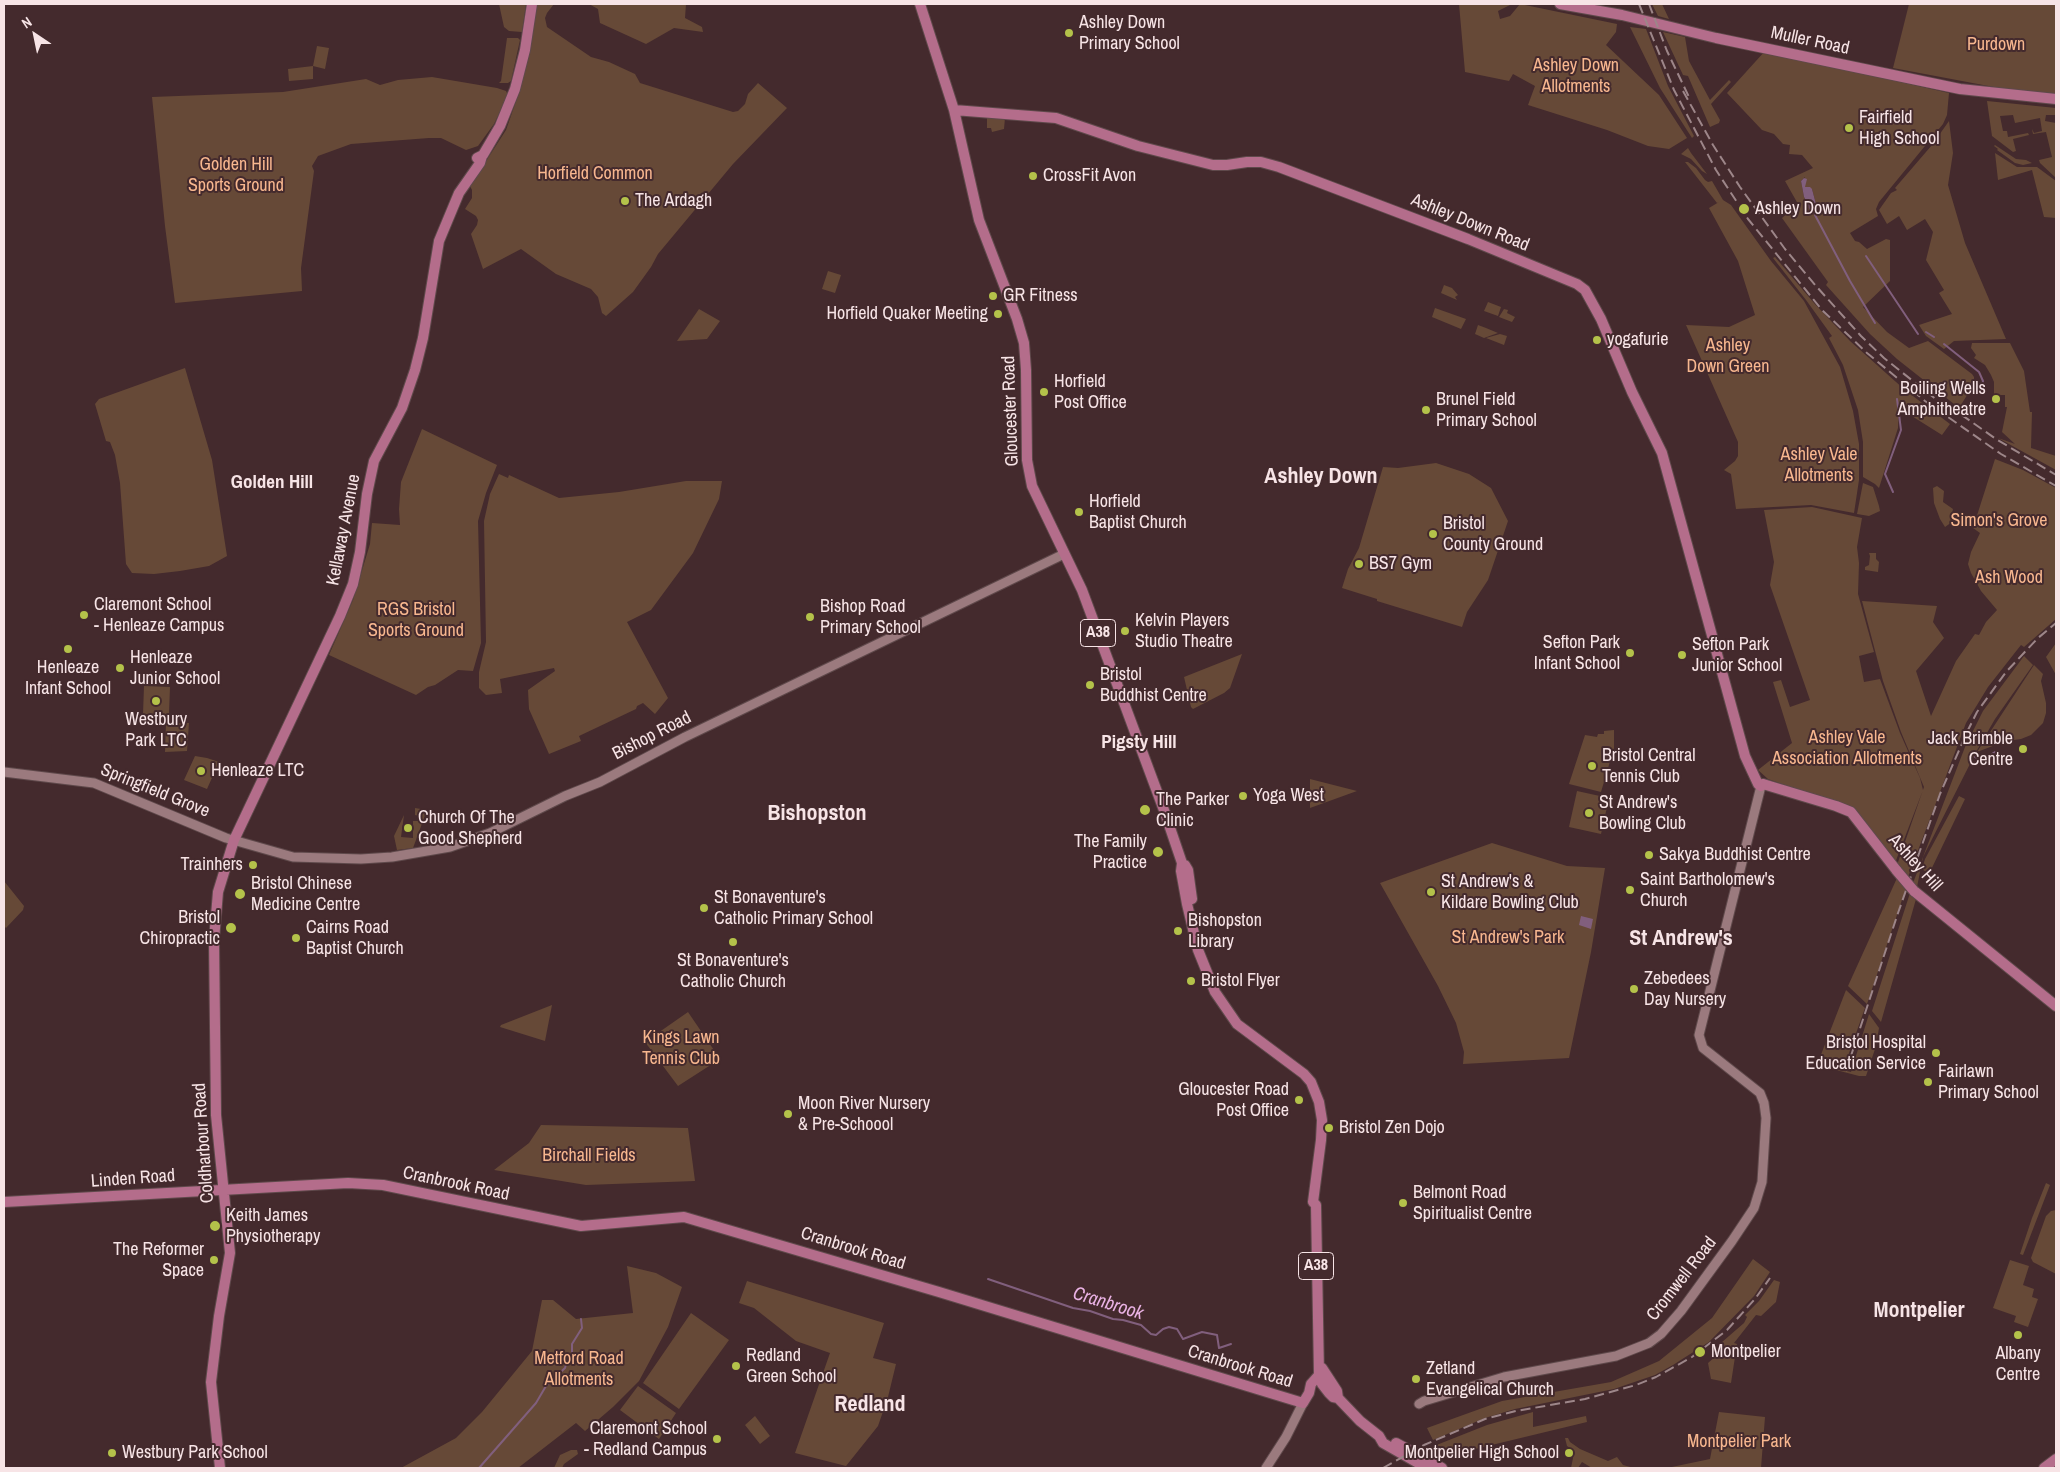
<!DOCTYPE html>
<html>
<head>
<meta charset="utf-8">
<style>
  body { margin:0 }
  #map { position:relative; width:2060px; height:1472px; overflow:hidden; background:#442a2d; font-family:"Archivo Narrow",sans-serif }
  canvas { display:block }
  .frame { position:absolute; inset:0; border:5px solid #f7e4e6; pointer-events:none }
  .north { position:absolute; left:10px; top:10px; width:50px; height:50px; -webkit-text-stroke:4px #442a2d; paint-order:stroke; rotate:326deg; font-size:14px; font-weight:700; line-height:20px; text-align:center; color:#f7e4e6 }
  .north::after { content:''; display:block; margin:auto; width:18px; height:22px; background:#f7e4e6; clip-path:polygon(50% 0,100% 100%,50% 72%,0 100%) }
</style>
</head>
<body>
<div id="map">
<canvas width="2060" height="1472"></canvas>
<div class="frame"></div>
<div class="north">N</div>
</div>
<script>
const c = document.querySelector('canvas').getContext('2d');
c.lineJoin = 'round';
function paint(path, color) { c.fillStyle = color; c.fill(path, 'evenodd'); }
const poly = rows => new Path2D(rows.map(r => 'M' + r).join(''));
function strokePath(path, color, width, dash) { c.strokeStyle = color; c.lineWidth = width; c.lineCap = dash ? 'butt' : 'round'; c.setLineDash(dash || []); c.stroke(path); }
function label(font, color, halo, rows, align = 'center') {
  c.font = font + ' "Archivo Narrow",sans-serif'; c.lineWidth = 4; c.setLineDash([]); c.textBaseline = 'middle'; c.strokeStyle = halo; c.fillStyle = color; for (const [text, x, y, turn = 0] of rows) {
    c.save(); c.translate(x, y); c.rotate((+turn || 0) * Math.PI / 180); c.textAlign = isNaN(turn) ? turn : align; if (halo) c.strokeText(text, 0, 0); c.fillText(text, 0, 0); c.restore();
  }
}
const green = poly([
  [499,4,526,4,522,32,509,31,504,27],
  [536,4,554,4,547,13,545,18,547,27,591,57,609,62,635,74,640,83,733,112,738,111,745,104,748,94,758,83,787,108,733,164,658,254,651,267,633,292,606,316,602,313,598,297,591,289,556,274,521,249,483,269,471,234,477,225,478,220,476,216,465,209,472,198,472,190,470,186,506,130,521,87],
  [589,4,686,4,685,18,702,27,703,32,674,28,646,44,600,23,598,9],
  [1459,4,1508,4,1510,5,1498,11,1500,19,1510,16,1520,4,1617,24,1616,32,1606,45,1659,95,1687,138,1669,149,1648,146,1607,130,1528,105,1535,86,1513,74,1509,81,1465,72],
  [1652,4,1662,4,1669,19,1658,16],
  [1909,4,2056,4,2056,94,2015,91,1893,68],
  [1630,27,1646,29,1668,86,1694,136,1692,138,1660,88],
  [1663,32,1685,37,1689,61,1710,100,1729,80,1731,82,1711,104,1720,120,1719,123,1710,127,1688,76,1683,75],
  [507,38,518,38,520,40,511,81,508,83,499,83,501,81],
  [317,46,329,48,325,69,313,66,313,79,289,81,288,69,313,66],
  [1765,51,1949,93,1947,115,1943,124,1879,202,1876,209,1878,216,1850,233,1855,241,1859,242,1867,249,1886,239,1890,240,1890,281,1863,307,1887,332,1909,348,1928,341,1972,374,1974,377,1974,384,1959,408,1897,359,1870,334,1826,285,1828,282,1782,218,1798,204,1785,181,1813,168,1802,155,1789,154,1790,145,1783,144,1774,134,1762,130,1727,93],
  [1805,177,1805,187,1807,190,1812,189,1816,204,1816,210,1813,215,1804,197,1801,181],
  [432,77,497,88,506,91,508,95,494,124,478,146,466,150,441,138,429,138,351,144,318,156,312,166,314,171,301,268,302,291,175,303,165,226,152,97,283,92,366,79,380,85,398,80],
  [1987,101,2056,108,2056,115,2046,115,2045,121,2056,123,2056,178,2040,163,2039,160,2052,157,2046,132,2033,134,2032,129,2034,133,2042,131,2040,118,2015,123,2013,115,2000,116,2003,131,2007,131,2008,137,2028,133,2029,135,2013,139,2016,151,2013,152,1992,136],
  [987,116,1005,118,1004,129,992,132,991,128,987,128],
  [1949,121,1953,153,1948,185,1965,243,2006,339,1954,341,1944,349,1926,336,1919,325,1952,314,1939,293,1944,290,1926,260,1933,232,1925,219,1907,230,1899,216,1887,224,1879,210,1891,193,1897,190,1895,188,1932,145],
  [1995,145,2016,159,2026,160,2032,163,2023,165,2015,163,1997,150,1998,149,1994,146],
  [1688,148,1691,153,1707,174,1702,171,1691,159,1681,154],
  [1995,153,2017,167,2037,167,2056,181,2056,218,2044,217,2032,170,1998,180],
  [1685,162,1688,162,1696,168,1705,180,1708,182,1712,181,1723,200,1731,205,1771,261,1804,301,1840,367,1853,411,1859,444,1859,480,1854,513,1811,505,1736,509,1731,474,1724,470,1735,461,1738,456,1738,442,1686,325,1729,327,1755,315,1738,261,1709,208,1719,202,1717,203],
  [1775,257,1814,303,1850,341,1905,390,1950,424,1942,435,1899,408,1898,428,1879,488,1875,484,1863,477,1863,442,1858,410,1843,365,1829,338,1832,336,1806,300,1773,258],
  [828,271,841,275,835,293,822,289],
  [1444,285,1452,288,1458,295,1455,297,1457,300,1441,293],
  [1488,302,1501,307,1498,316,1484,311],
  [1435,308,1466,319,1461,329,1432,317],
  [699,309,720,321,707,339,677,341],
  [1504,309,1508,310,1507,313,1515,317,1512,322,1499,317],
  [1478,325,1486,328,1498,333,1484,338,1475,334],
  [1500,334,1507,336,1504,345,1486,338],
  [1972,343,2010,343,2024,371,2030,412,2032,412,2031,448,2056,456,2056,470,1998,438,2015,444,2002,432,2007,407,2005,407,2005,395,1994,395,1994,382,1991,375,1985,365,1974,358,1976,355,1971,348],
  [185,368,212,460,227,556,209,566,180,571,154,574,132,573,126,564,120,483,115,455,110,442,106,441,95,404,99,399],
  [422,429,497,465,486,493,478,521,481,643,473,671,458,670,435,685,428,687,416,695,329,655,353,600,370,544,372,523,400,525,399,509,401,482],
  [1995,459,2023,470,2056,488,2056,619,2024,647,2021,645,2017,650,1988,687,1966,723,1908,877,1897,865,1924,787,1901,732,1883,681,1862,601,1937,606,1933,622,1944,638,1916,671,1931,716,1956,661,1975,634,1979,635,1986,622,1997,610,1981,591,1971,573,1968,564,1971,552,1980,533,1973,528],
  [1436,463,1469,474,1491,488,1508,521,1488,580,1467,612,1462,627,1377,601,1377,599,1342,588,1348,569,1359,548,1383,467,1398,468],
  [499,474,508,478,509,475,559,498,619,492,686,481,722,481,719,499,693,553,651,610,627,622,668,698,655,714,643,703,637,706,636,709,579,736,581,741,549,754,529,709,528,690,555,671,554,668,500,679,502,693,486,695,479,688,479,672,486,642,484,521,490,494],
  [1863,483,1873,487,1879,506,1880,511,1869,516,1857,514],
  [1937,486,1944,491,1943,502,1953,509,1952,514,1956,515,1952,522,1945,527,1940,519,1934,503,1933,488],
  [1812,507,1862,518,1857,547,1859,563,1858,594,1874,652,1859,656,1864,682,1880,679,1900,733,1920,778,1923,790,1895,863,1863,819,1853,809,1768,779,1758,770,1792,743,1773,682,1781,680,1790,707,1810,700,1770,585,1774,562,1764,510],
  [1869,553,1876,553,1876,559,1879,562,1878,572,1865,570,1865,567,1869,565,1870,556],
  [2056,643,2056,675,2046,657],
  [1242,654,1230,688,1224,693,1193,709,1191,707,1184,677],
  [2024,656,2033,665,1995,719,1976,752,1923,857,1917,887,1913,883,1965,747,1983,711],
  [2034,665,2043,674,2041,681,2046,703,2046,713,2043,723,2031,735,2021,739,2006,741,1977,752],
  [144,686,170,687,169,714,143,714],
  [166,723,189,723,187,751,165,752],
  [1614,730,1614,748,1601,792,1569,784,1585,735,1597,737,1598,734,1604,734,1604,731],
  [195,756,207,758,219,762,207,789,184,780],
  [1310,779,1357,791,1310,808],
  [1577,791,1609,798,1601,834,1569,827],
  [1959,796,1965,799,1929,874,1922,869,1925,859],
  [415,808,427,810,413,848,397,850,394,836,404,815,401,837,413,838,413,821,419,821,419,816,415,815],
  [1492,843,1567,866,1605,868,1591,952,1569,1058,1463,1064,1464,1052,1456,1023,1438,986,1380,883],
  [1897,878,1906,888,1867,1004,1848,986],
  [4,881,24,906,23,910,6,928,4,926],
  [1910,893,1916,899,1881,1022,1872,1011],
  [1846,990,1865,1008,1843,1070,1851,1072,1869,1014,1879,1028,1876,1046,1866,1076,1859,1076,1817,1065],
  [552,1005,545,1041,500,1027,501,1025],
  [688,1012,720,1059,678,1086,645,1042],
  [541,1125,688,1128,695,1181,586,1185,494,1170,529,1143],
  [2046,1183,2050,1185,2023,1255,2020,1254,2032,1218],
  [2056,1210,2056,1274,2033,1262,2031,1258,2046,1216,2051,1211],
  [1753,1259,1770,1272,1754,1296,1709,1342,1673,1365,1655,1375,1614,1389,1515,1409,1485,1418,1433,1440,1427,1428,1502,1401,1611,1382,1659,1361,1712,1318],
  [2010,1260,2029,1266,2023,1285,2034,1289,2032,1297,2038,1299,2028,1327,2014,1322,2016,1316,1993,1308],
  [627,1266,656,1273,682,1287,668,1327,639,1381,613,1407,585,1431,576,1423,518,1468,401,1468,456,1438,482,1412,532,1351,542,1300,553,1300,576,1319,633,1313],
  [1774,1280,1780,1282,1776,1302,1761,1316,1756,1315,1734,1343,1737,1344,1731,1383,1711,1379,1708,1363,1716,1356,1717,1353,1714,1349,1744,1323,1747,1317,1745,1315,1759,1301],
  [747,1281,884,1323,873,1358,896,1364,888,1397,878,1426,846,1466,795,1453,830,1353,796,1341,754,1308,739,1303],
  [691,1313,729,1340,679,1409,643,1383],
  [638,1386,676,1413,659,1439,620,1410],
  [1533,1412,1533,1427,1586,1416,1587,1422,1446,1456,1438,1455,1434,1446,1487,1425],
  [1719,1412,1765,1417,1761,1468,1667,1468,1710,1459],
  [755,1416,770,1436,760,1444,745,1425],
  [1565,1438,1568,1438,1570,1442,1580,1449,1608,1461,1617,1457,1623,1465,1634,1468,1648,1468,1592,1468,1582,1462,1578,1468,1571,1468,1573,1458,1570,1448,1567,1446],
  [571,1450,577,1450,578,1454,564,1464,562,1468,554,1468,560,1455]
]);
const water = poly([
  [1804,178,1807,179,1805,187,1810,187,1812,189,1816,204,1815,215,1809,209,1808,204,1804,197,1801,181],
  [1581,916,1593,919,1591,929,1579,925]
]);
const stream = poly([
  [1815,215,1850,281,1875,323],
  [1866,256,1918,334],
  [1926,332,1934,337],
  [1944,344,1979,372,1983,381,1981,391],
  [1893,492,1885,474,1901,430,1897,399],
  [1975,757,1981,761,1995,752],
  [988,1279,1073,1308,1090,1311,1113,1319,1123,1320,1141,1325,1151,1334,1156,1335,1163,1329,1169,1327,1177,1329,1183,1339,1202,1332,1217,1335,1219,1348,1231,1344],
  [479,1468,536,1403,546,1386,565,1368,568,1357,572,1354,572,1344,582,1328,581,1319]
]);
const minor = poly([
  [4,772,94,783,226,838,293,857,361,859,392,857,450,847,490,833,565,796,600,782,685,737,1064,554],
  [1419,1404,1424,1401,1504,1377,1616,1356,1649,1343,1661,1334,1681,1311,1732,1241,1754,1208,1762,1182,1766,1118,1764,1103,1760,1093,1703,1048,1699,1035,1761,786],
  [1266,1468,1286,1437,1303,1403]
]);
const major = poly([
  [920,4,954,110,979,220,1017,319,1024,343,1026,370,1027,460,1032,486,1082,590,1165,813,1182,863,1181,871,1187,904,1198,950,1215,992,1237,1024,1304,1074,1311,1082,1319,1102,1322,1120,1321,1140,1313,1202,1316,1205,1319,1375,1322,1384,1329,1393,1333,1397,1338,1398,1360,1421,1379,1436,1383,1443,1418,1463,1422,1464,1430,1463],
  [1560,4,1622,15,1716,38,1960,89,2056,99],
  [954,110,1056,118,1138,146,1213,165,1227,165,1247,162,1261,162,1279,167,1468,239,1577,284,1585,290,1601,319,1632,392,1662,453,1745,756,1758,784,1761,786,1763,784],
  [477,158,483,155,500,126,515,89,525,50,532,4],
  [1763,784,1836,806,1851,812,1897,871],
  [1185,865,1188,870,1192,899],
  [1914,891,2056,1006],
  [4,1202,348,1183,383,1185,581,1226,684,1217,939,1292,1303,1403,1309,1393,1311,1384,1319,1375,1323,1374],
  [1322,1368,1337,1391,1338,1398],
  [1396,1443,1442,1468],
  [220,1468,211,1382,219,1316,230,1253,216,1115,214,940,218,892,234,840,340,616,353,584,360,552,367,494,374,461,402,408,415,370,423,338,439,241,459,193,480,163,482,156],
  [2044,1468,2056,1459]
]);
const rail = poly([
  [1639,4,1674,90,1716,170,1748,219,1822,310,1867,353,1925,401,2001,454,2056,486],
  [1649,4,1667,51,1689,97],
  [1683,91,1713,145,1740,187,1785,249,1816,286,1861,336,1884,358,1952,412],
  [1949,406,1996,439,2056,475],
  [1846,1071,1898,913,1940,794,1967,732,1977,712,2006,672,2038,638,2056,623],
  [1383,1468,1424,1445,1485,1419,1516,1411,1585,1399,1636,1385,1656,1377,1692,1357,1727,1330,1755,1299,1770,1278]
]);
const majorBridge = poly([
  [1897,871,1914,891]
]);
const markers = [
  [1069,33,5,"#b4c24a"],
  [1849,128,5,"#b4c24a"],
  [1033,176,5,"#b4c24a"],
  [625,201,5,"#b4c24a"],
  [1744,209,6,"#b4c24a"],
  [993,296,5,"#b4c24a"],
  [998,314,5,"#b4c24a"],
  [1597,340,5,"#b4c24a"],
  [1044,392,5,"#b4c24a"],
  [1996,399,5,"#b4c24a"],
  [1426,410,5,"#b4c24a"],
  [1079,512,5,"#b4c24a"],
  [1433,534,5,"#b4c24a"],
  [1359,564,5,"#b4c24a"],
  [84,615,5,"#b4c24a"],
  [810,617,5,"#b4c24a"],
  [1125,631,5,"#b4c24a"],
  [68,649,5,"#b4c24a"],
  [1630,653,5,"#b4c24a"],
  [1682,655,5,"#b4c24a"],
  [120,668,5,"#b4c24a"],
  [1090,685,5,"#b4c24a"],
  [156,701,5,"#b4c24a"],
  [2023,749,5,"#b4c24a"],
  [1592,766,5,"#b4c24a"],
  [201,771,5,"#b4c24a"],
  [1243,796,5,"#b4c24a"],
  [1145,810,6,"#b4c24a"],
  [1589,813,5,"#b4c24a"],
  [408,828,5,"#b4c24a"],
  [1158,852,6,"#b4c24a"],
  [1649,855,5,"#b4c24a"],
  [253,865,5,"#b4c24a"],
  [1630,890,5,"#b4c24a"],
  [1431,892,5,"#b4c24a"],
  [240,894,6,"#b4c24a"],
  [704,908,5,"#b4c24a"],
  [231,928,6,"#b4c24a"],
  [1178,931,5,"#b4c24a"],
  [296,938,5,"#b4c24a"],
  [733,942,5,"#b4c24a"],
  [1191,981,5,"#b4c24a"],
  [1634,989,5,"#b4c24a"],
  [1936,1053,5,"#b4c24a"],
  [1928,1082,5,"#b4c24a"],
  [1299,1100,5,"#b4c24a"],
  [788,1114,5,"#b4c24a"],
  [1329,1128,5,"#b4c24a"],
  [1403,1203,5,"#b4c24a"],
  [215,1226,6,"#b4c24a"],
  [214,1260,5,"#b4c24a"],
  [2018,1335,5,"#b4c24a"],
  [1700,1352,6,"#b4c24a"],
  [736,1366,5,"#b4c24a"],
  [1416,1379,5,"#b4c24a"],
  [717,1439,5,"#b4c24a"],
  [112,1453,5,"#b4c24a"],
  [1569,1453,5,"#b4c24a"]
];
const shields = [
  [1098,633,35],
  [1316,1266,35]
];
const shieldNames = [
  ["A38",1098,633],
  ["A38",1316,1266]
];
const poiNames = [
  ["Ashley Down",1079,23],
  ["Primary School",1079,44],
  ["Fairfield",1859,118],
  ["High School",1859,139],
  ["CrossFit Avon",1043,176],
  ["The Ardagh",635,201],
  ["Ashley Down",1755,209],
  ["GR Fitness",1003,296],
  ["Horfield Quaker Meeting",988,314,"right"],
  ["yogafurie",1607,340],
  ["Horfield",1054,382],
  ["Post Office",1054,403],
  ["Boiling Wells",1986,389,"right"],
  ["Amphitheatre",1986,410,"right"],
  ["Brunel Field",1436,400],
  ["Primary School",1436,421],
  ["Horfield",1089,502],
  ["Baptist Church",1089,523],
  ["Bristol",1443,524],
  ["County Ground",1443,545],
  ["BS7 Gym",1369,564],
  ["Claremont School",94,605],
  ["- Henleaze Campus",94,626],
  ["Bishop Road",820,607],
  ["Primary School",820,628],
  ["Kelvin Players",1135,621],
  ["Studio Theatre",1135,642],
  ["Sefton Park",1620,643,"right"],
  ["Infant School",1620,664,"right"],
  ["Sefton Park",1692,645],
  ["Junior School",1692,666],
  ["Henleaze",130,658],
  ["Junior School",130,679],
  ["Henleaze",68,668,"center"],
  ["Infant School",68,689,"center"],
  ["Bristol",1100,675],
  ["Buddhist Centre",1100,696],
  ["Westbury",156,720,"center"],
  ["Park LTC",156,741,"center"],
  ["Jack Brimble",2013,739,"right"],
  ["Centre",2013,760,"right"],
  ["Bristol Central",1602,756],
  ["Tennis Club",1602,777],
  ["Henleaze LTC",211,771],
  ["Yoga West",1253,796],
  ["The Parker",1156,800],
  ["Clinic",1156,821],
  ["St Andrew's",1599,803],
  ["Bowling Club",1599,824],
  ["Church Of The",418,818],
  ["Good Shepherd",418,839],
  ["The Family",1147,842,"right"],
  ["Practice",1147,863,"right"],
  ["Sakya Buddhist Centre",1659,855],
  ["Trainhers",243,865,"right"],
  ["Saint Bartholomew's",1640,880],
  ["Church",1640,901],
  ["St Andrew's &",1441,882],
  ["Kildare Bowling Club",1441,903],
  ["Bristol Chinese",251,884],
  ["Medicine Centre",251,905],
  ["St Bonaventure's",714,898],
  ["Catholic Primary School",714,919],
  ["Bristol",220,918,"right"],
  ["Chiropractic",220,939,"right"],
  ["Bishopston",1188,921],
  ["Library",1188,942],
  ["Cairns Road",306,928],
  ["Baptist Church",306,949],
  ["St Bonaventure's",733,961,"center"],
  ["Catholic Church",733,982,"center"],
  ["Zebedees",1644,979],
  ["Day Nursery",1644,1000],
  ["Bristol Flyer",1201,981],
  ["Bristol Hospital",1926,1043,"right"],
  ["Education Service",1926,1064,"right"],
  ["Fairlawn",1938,1072],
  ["Primary School",1938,1093],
  ["Gloucester Road",1289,1090,"right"],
  ["Post Office",1289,1111,"right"],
  ["Moon River Nursery",798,1104],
  ["& Pre-Schoool",798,1125],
  ["Bristol Zen Dojo",1339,1128],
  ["Belmont Road",1413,1193],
  ["Spiritualist Centre",1413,1214],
  ["Keith James",226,1216],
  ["Physiotherapy",226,1237],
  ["The Reformer",204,1250,"right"],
  ["Space",204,1271,"right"],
  ["Montpelier",1711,1352],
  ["Albany",2018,1354,"center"],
  ["Centre",2018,1375,"center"],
  ["Redland",746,1356],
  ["Green School",746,1377],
  ["Zetland",1426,1369],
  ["Evangelical Church",1426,1390],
  ["Claremont School",707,1429,"right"],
  ["- Redland Campus",707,1450,"right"],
  ["Westbury Park School",122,1453],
  ["Montpelier High School",1559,1453,"right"]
];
const streetNames = [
  ["Muller Road",1810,41,12],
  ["Ashley Down Road",1470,223,22],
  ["Gloucester Road",1011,411,-92],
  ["Kellaway Avenue",344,530,-79],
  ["Bishop Road",652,736,-27],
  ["Springfield Grove",155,791,22],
  ["Ashley Hill",1915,863,48],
  ["Coldharbour Road",204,1143,-94],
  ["Linden Road",133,1179,-4],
  ["Cranbrook Road",456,1184,12],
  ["Cranbrook Road",853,1249,17],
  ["Cromwell Road",1682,1279,-52],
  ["Cranbrook Road",1240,1367,17]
];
const parkNames = [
  ["Purdown",1996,45],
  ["Ashley Down",1576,66],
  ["Allotments",1576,87],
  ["Golden Hill",236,165],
  ["Sports Ground",236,186],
  ["Horfield Common",595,174],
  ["Ashley",1728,346],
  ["Down Green",1728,367],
  ["Ashley Vale",1819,455],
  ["Allotments",1819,476],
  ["Simon's Grove",1999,521],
  ["Ash Wood",2009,578],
  ["RGS Bristol",416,610],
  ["Sports Ground",416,631],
  ["Ashley Vale",1847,738],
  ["Association Allotments",1847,759],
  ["St Andrew's Park",1508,938],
  ["Kings Lawn",681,1038],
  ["Tennis Club",681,1059],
  ["Birchall Fields",589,1156],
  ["Metford Road",579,1359],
  ["Allotments",579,1380],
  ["Montpelier Park",1739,1442]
];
const neighbourhoodNames = [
  ["Golden Hill",272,483],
  ["Pigsty Hill",1139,743]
];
const waterNames = [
  ["Cranbrook",1108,1304,17]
];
const districtNames = [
  ["Ashley Down",1321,477],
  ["Bishopston",817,814],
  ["St Andrew's",1681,939],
  ["Montpelier",1919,1311],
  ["Redland",870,1405]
];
paint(green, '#664937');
paint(water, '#815f7d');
strokePath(stream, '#815f7d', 2);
strokePath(minor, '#5f494b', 11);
strokePath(major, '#5f494b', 12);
strokePath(minor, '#9b7a7e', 9);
strokePath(major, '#b46d8b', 10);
strokePath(rail, '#9d8689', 2, [10, 5]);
strokePath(majorBridge, '#5f494b', 12, []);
strokePath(majorBridge, '#b46d8b', 10);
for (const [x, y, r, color] of markers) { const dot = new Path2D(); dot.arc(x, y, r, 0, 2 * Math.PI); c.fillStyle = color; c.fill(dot); strokePath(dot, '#442a2d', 2); }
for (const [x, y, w] of shields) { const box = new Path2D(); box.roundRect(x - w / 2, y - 13.5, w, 27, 4); c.fillStyle = '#442a2d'; c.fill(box); strokePath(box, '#f7e4e6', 1); }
label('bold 16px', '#f7e4e6', null, shieldNames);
label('18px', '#f7e4e6', '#442a2d', poiNames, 'left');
label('18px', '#f7e4e6', '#442a2d', streetNames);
label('18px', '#f8b78f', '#442a2d', parkNames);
label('bold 19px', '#f7e4e6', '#442a2d', neighbourhoodNames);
label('italic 19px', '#eab2e4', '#442a2d', waterNames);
label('bold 22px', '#f7e4e6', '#442a2d', districtNames);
</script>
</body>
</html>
